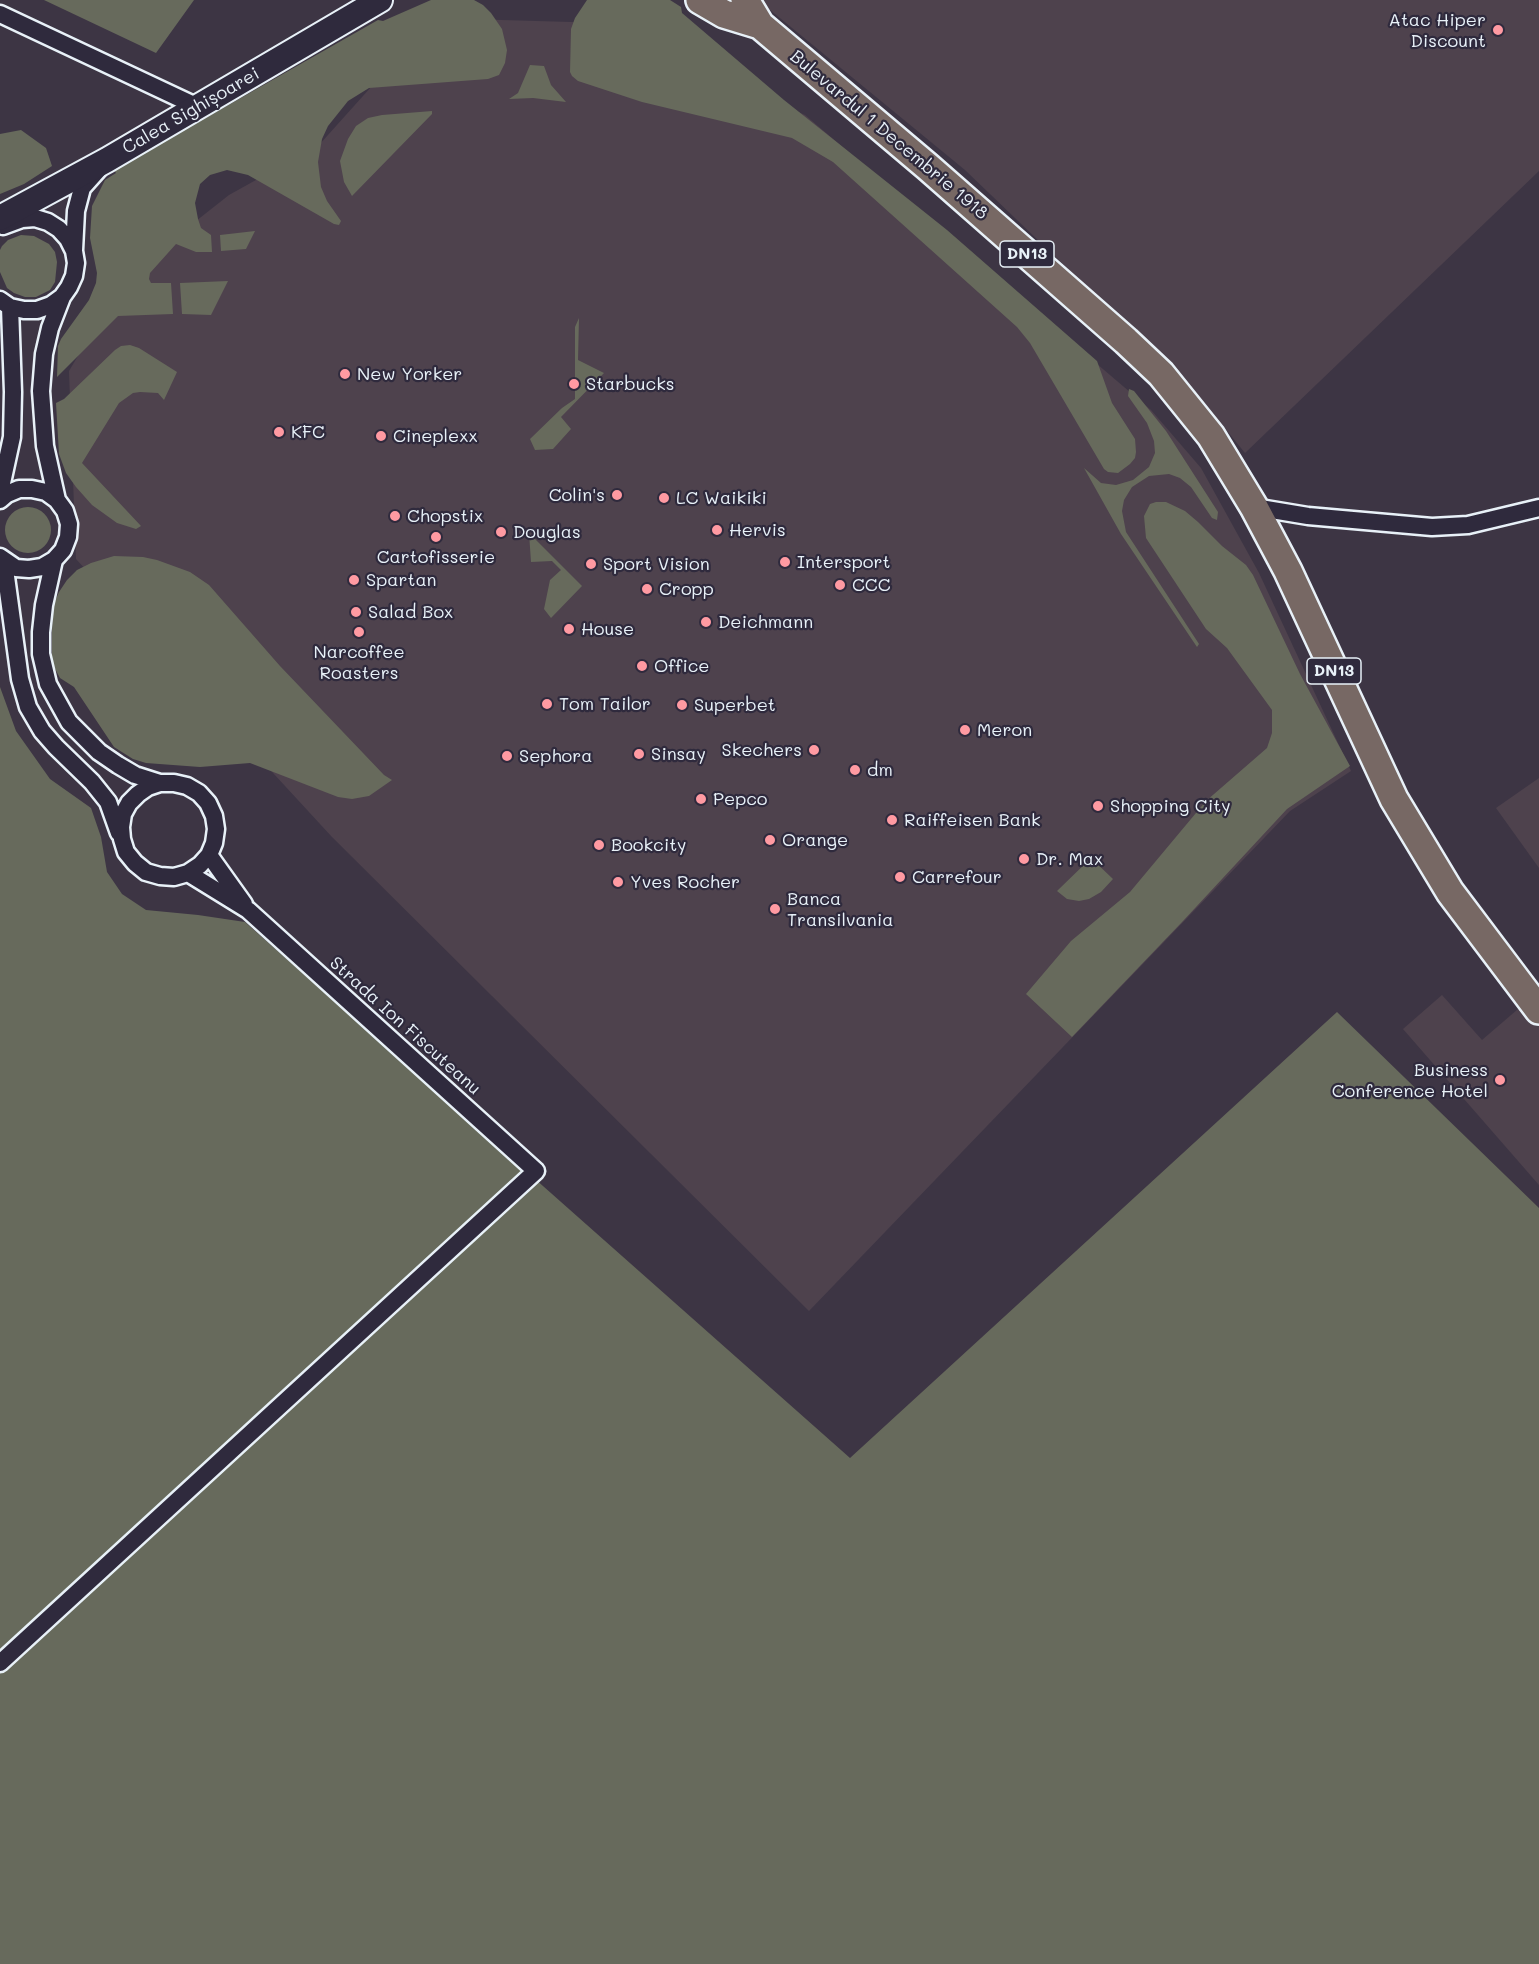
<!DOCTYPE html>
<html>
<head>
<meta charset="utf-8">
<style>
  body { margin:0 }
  canvas { display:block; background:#3d3544 }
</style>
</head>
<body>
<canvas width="1539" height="1964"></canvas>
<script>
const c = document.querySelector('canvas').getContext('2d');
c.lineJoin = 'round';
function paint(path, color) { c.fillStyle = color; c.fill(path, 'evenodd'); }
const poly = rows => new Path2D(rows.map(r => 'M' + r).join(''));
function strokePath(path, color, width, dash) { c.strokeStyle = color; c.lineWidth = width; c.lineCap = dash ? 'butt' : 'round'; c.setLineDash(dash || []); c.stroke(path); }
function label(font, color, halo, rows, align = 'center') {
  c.font = font + ' Mali,sans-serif'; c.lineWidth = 4.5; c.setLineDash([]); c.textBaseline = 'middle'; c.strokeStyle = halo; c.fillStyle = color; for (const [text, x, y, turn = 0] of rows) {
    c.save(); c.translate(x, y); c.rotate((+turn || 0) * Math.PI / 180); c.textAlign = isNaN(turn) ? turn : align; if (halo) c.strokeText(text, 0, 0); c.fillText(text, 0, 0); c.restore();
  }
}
const built = poly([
  [758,0,1539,0,1539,171,1245,453,1193,389,965,170],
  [433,18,605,23,805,115,1151,410,1201,468,1259,573,1351,771,1290,811,809,1311,332,837,76,559,69,371,125,277,229,195,319,145],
  [1539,778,1539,868,1496,808],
  [1539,991,1539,1185,1403,1029,1442,995,1482,1040]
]);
const green = poly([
  [44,0,194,0,156,53],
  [431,0,474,0,483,5,491,13,502,29,507,50,505,63,499,75,488,79,369,88,348,101,328,126,322,139,318,162,321,187,327,201,341,221,339,225,334,224,248,175,227,170,210,175,200,184,195,203,198,219,201,228,211,235,212,252,196,252,176,244,150,273,149,279,151,283,171,283,173,314,118,316,57,377,58,346,61,339,89,300,96,283,97,273,90,238,92,206,105,180,116,173,114,170,378,20,383,21],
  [587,0,670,0,681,7,682,13,784,100,947,230,1097,361,1112,403,1135,439,1136,452,1135,458,1130,464,1118,473,1108,472,1104,469,1030,343,1017,327,833,162,792,138,642,102,578,81,572,76,570,72,571,29,575,18],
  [530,65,544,66,551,85,566,102,533,98,509,99,518,93],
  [432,111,432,114,352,196,344,182,340,161,348,139,356,126,368,118,382,115],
  [21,130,46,148,52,166,24,184,0,194,0,134],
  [255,231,246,249,221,251,220,235],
  [21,235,34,236,49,244,55,252,57,262,55,282,50,290,36,297,25,297,14,293,7,288,0,272,0,250,2,246,8,240],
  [228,281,211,315,182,314,180,283],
  [579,318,578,360,604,373,561,417,571,429,553,449,535,450,530,439,562,408,575,399,575,327],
  [130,345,139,348,177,372,164,400,158,393,140,392,133,393,119,403,82,463,141,526,136,529,117,523,92,505,76,487,66,473,59,454,56,403,64,399,115,350,121,346],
  [1129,389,1134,391,1166,431,1218,512,1217,520,1212,518,1191,487,1180,478,1169,474,1149,476,1132,487,1124,500,1122,511,1126,532,1199,644,1197,647,1121,534,1084,468,1101,483,1116,485,1133,480,1149,467,1155,453,1154,441,1147,423,1128,396],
  [1156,502,1166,502,1185,511,1198,522,1222,546,1246,565,1253,575,1300,674,1350,766,1287,809,1183,921,1072,1037,1026,994,1071,941,1130,892,1206,801,1267,748,1272,733,1272,710,1227,648,1206,629,1146,538,1144,516,1150,504],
  '5 530a23 23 0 1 1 46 0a23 23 0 1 1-46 0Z',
  [529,533,582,586,551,618,544,609,550,580,561,570,552,561,531,562],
  [114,556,143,557,157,560,190,572,209,585,280,666,384,775,392,780,369,796,352,799,338,797,250,763,200,767,146,763,133,759,114,747,74,687,60,678,54,667,52,660,52,630,53,606,59,592,67,580,77,570,91,563],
  [0,687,16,731,50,779,91,808,101,837,107,872,122,894,146,910,198,915,245,922,850,1458,1337,1012,1539,1208,1539,1964,0,1964],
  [1091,858,1113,879,1101,892,1089,899,1079,901,1067,899,1057,891]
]);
const minor = poly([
  [0,14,198,107],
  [74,250,76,211,82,188,99,169],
  [0,300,10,307,24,310,37,310,51,305,62,297,69,287,74,276,76,263,74,251,68,239,59,229,48,222,35,218,22,219,3,226],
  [0,492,12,437,13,392,10,307],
  [0,500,7,494,19,489,32,489,46,492,57,500,65,511,69,524,68,537,63,550,54,560,42,567,29,569,16,568,0,557],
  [57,500,45,446,41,391,44,354,50,328,62,297],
  [1254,507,1308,516,1432,527,1468,525,1539,508],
  [54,560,44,605,41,632,41,654,48,684,69,722,99,752,118,765,135,775,160,783,174,783,187,786,199,793,208,803,214,816,216,829,214,843,209,855,200,865,188,873,174,877,160,876,146,872,135,863,126,852,122,839,121,827,123,814,129,803,138,794,148,787,160,783],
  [4,562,20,679,28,707,42,731,56,747,92,782,108,802,119,833],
  [209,855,244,904],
  [0,1663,536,1171,248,910,188,873]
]);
const secondary = poly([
  [0,218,107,160,380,0]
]);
const primary = poly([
  [700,0,724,14,760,25],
  [745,0,760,25,928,167,1126,341,1161,374,1211,436,1254,507,1288,571,1394,799,1450,892,1539,1010]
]);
const markers = [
  [1498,30,6,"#ff9aa2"],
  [345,374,6,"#ff9aa2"],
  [574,384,6,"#ff9aa2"],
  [279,432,6,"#ff9aa2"],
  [381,436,6,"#ff9aa2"],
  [617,495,6,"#ff9aa2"],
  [664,498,6,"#ff9aa2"],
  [395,516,6,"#ff9aa2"],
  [717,530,6,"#ff9aa2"],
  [501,532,6,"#ff9aa2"],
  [436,537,6,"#ff9aa2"],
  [785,562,6,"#ff9aa2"],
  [591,564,6,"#ff9aa2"],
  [354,580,6,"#ff9aa2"],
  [840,585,6,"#ff9aa2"],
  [647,589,6,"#ff9aa2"],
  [356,612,6,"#ff9aa2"],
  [706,622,6,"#ff9aa2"],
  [569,629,6,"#ff9aa2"],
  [359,632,6,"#ff9aa2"],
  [642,666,6,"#ff9aa2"],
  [547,704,6,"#ff9aa2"],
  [682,705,6,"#ff9aa2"],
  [965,730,6,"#ff9aa2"],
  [814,750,6,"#ff9aa2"],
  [639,754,6,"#ff9aa2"],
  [507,756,6,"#ff9aa2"],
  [855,770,6,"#ff9aa2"],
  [701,799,6,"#ff9aa2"],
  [1098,806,6,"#ff9aa2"],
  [892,820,6,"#ff9aa2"],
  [770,840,6,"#ff9aa2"],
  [599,845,6,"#ff9aa2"],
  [1024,859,6,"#ff9aa2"],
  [900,877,6,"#ff9aa2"],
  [618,882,6,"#ff9aa2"],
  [775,909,6,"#ff9aa2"],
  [1500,1080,6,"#ff9aa2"]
];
const shields = [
  [1027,254,54],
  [1334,671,54]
];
const shieldNames = [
  ["DN13",1027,254],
  ["DN13",1334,671]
];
const poiNames = [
  ["Atac Hiper",1486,20,"right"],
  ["Discount",1486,41,"right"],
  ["New Yorker",357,374],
  ["Starbucks",586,384],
  ["KFC",291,432],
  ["Cineplexx",393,436],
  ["Colin's",605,495,"right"],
  ["LC Waikiki",676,498],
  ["Chopstix",407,516],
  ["Hervis",729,530],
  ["Douglas",513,532],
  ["Cartofisserie",436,557,"center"],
  ["Intersport",797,562],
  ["Sport Vision",603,564],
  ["Spartan",366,580],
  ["CCC",852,585],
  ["Cropp",659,589],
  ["Salad Box",368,612],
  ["Deichmann",718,622],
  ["House",581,629],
  ["Narcoffee",359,652,"center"],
  ["Roasters",359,673,"center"],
  ["Office",654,666],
  ["Tom Tailor",559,704],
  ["Superbet",694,705],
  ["Meron",977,730],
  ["Skechers",802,750,"right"],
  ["Sinsay",651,754],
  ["Sephora",519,756],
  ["dm",867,770],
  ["Pepco",713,799],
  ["Shopping City",1110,806],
  ["Raiffeisen Bank",904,820],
  ["Orange",782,840],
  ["Bookcity",611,845],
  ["Dr. Max",1036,859],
  ["Carrefour",912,877],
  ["Yves Rocher",630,882],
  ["Banca",787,899],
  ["Transilvania",787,920],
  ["Business",1488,1070,"right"],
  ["Conference Hotel",1488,1091,"right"]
];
const streetNames = [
  ["Calea Sighișoarei",191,111,-30],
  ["Bulevardul 1 Decembrie 1918",889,135,40],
  ["Strada Ion Fiscuteanu",405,1026,42]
];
paint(built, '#4e424d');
paint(green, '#676a5c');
strokePath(minor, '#e8f1f8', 21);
strokePath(secondary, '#e8f1f8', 28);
strokePath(primary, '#e8f1f8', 32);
strokePath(minor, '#2f2a3d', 16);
strokePath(secondary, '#2f2a3d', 24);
strokePath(primary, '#776864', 27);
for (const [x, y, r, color] of markers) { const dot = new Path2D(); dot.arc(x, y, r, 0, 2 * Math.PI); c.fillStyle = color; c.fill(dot); strokePath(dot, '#2f2a3d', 2); }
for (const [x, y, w] of shields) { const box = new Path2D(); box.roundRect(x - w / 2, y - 13, w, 26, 4.5); c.fillStyle = '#2f2a3d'; c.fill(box); strokePath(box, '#e8f1f8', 1.5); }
label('bold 16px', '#e8f1f8', null, shieldNames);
label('18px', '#e8f1f8', '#2f2a3d', poiNames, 'left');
label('18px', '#e8f1f8', '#2f2a3d', streetNames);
</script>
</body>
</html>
